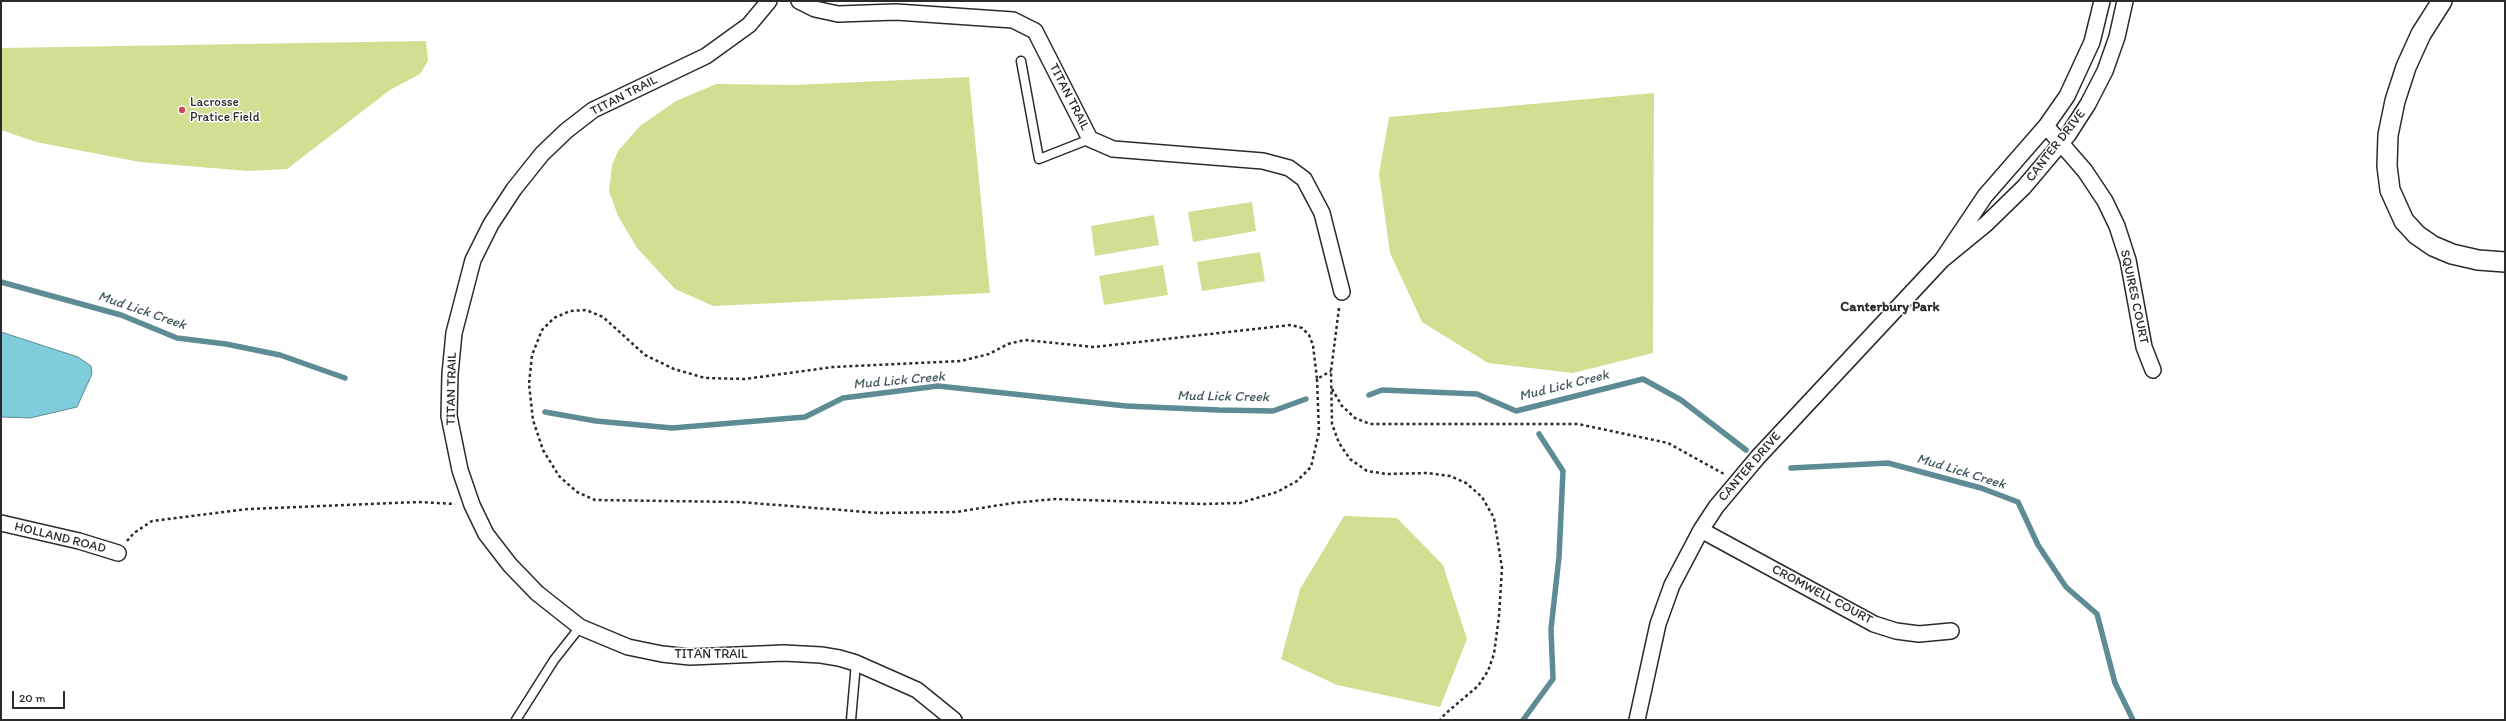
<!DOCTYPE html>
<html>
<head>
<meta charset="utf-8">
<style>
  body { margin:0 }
  #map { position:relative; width:2506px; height:721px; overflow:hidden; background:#fff; font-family:Itim,sans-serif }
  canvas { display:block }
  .frame { position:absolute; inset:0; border:2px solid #2b2b2b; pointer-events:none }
  .scale { position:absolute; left:12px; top:691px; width:53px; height:18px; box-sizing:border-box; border:2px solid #2b2b2b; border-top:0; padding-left:5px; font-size:12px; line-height:14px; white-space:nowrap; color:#2b2b2b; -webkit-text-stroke:3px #fff; paint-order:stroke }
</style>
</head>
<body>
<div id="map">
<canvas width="2506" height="721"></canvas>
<div class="frame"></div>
<div class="scale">20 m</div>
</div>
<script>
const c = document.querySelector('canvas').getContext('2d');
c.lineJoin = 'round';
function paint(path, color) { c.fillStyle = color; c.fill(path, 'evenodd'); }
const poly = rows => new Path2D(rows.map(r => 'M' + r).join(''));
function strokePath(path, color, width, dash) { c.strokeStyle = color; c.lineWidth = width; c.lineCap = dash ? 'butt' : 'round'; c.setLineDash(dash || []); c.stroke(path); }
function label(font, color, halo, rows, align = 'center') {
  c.font = font + ' Itim,sans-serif'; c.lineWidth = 3; c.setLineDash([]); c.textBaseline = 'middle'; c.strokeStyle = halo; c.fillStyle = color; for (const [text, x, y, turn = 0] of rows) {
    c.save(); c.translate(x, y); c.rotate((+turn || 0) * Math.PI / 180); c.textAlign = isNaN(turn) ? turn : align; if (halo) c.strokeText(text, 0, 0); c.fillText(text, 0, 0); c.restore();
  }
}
const green = poly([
  [426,41,428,61,420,74,390,90,287,169,248,171,140,162,36,142,1,130,1,48],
  [969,77,990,293,713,306,675,289,637,248,618,216,609,191,612,165,618,151,640,126,676,101,716,84,794,85],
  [1654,93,1653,353,1573,373,1488,363,1422,322,1390,253,1379,174,1389,117],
  [1252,202,1256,231,1193,242,1188,212],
  [1154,215,1159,245,1095,256,1091,226],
  [1260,252,1265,281,1202,291,1197,262],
  [1163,265,1168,295,1104,305,1099,276],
  [1344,516,1397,518,1443,565,1467,639,1440,707,1337,685,1281,659,1300,589]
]);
const water = poly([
  [1,332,78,357,91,366,92,374,77,407,30,418,1,417,1,332]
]);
const stream = poly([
  [1,282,121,315,177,338,226,344,280,355,345,378],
  [1369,395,1382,390,1477,394,1516,411,1643,379,1681,400,1746,450],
  [545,412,596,421,672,428,805,417,843,398,938,386,1126,406,1219,410,1273,411,1306,399],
  [1791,468,1888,463,1981,488,2018,502,2038,545,2066,587,2097,614,2115,683,2133,720],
  [1523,720,1553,679,1551,629,1559,557,1563,471,1539,434]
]);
const path = poly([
  [1339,308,1331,371,1332,424,1339,443,1350,459,1367,471,1387,474,1427,473,1450,476,1466,483,1482,497,1494,518,1502,568,1499,616,1494,654,1488,671,1478,686,1445,714,1440,720],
  [1317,379,1319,432,1311,467,1297,481,1277,492,1240,503,1203,504,1055,499,1013,503,956,512,879,513,739,502,595,500,577,492,559,476,543,450,533,420,529,384,532,355,542,330,554,318,570,311,586,310,603,317,645,355,674,369,705,378,745,379,833,367,961,361,989,354,1008,344,1025,340,1094,347,1291,325,1302,328,1309,335,1313,345,1317,379,1331,371],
  [1332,389,1342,406,1355,418,1370,424,1578,424,1668,443,1724,474],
  [127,541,134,533,152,521,248,509,419,502,455,504]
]);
const service = poly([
  [1021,61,1039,159,1090,139],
  [516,720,554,660,580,627],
  [851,720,856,663]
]);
const minor = poly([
  [769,1,749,25,706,56,593,110,566,131,542,154,514,189,491,224,473,260,454,333,450,374,449,416,460,470,472,505,486,534,510,565,537,593,580,627,628,647,662,654,690,657,784,653,821,655,839,658,856,663,917,690,954,720],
  [799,1,815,9,838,14,896,12,1013,20,1035,31,1090,139,1113,149,1263,161,1289,168,1304,179,1322,213,1342,292],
  [2102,1,2092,42,2067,96,2046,126,1985,196,1942,260,1986,224,2024,187,2068,135,2088,104,2105,71,2117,37,2125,1],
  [2046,126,2085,171,2105,201,2117,226,2128,260,2144,347,2153,370],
  [1,523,79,541,118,553],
  [1701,530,1874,624,1896,631,1919,634,1951,631],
  [1637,720,1658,624,1672,585,1701,530,1716,507,1758,457,1942,260]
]);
const tertiary = poly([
  [2442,1,2421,34,2406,67,2395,101,2388,135,2387,166,2390,190,2404,221,2417,235,2433,246,2452,254,2478,260,2505,262]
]);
const markers = [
  [182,110,4,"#d1495b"]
];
const streetNames = [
  ["TITAN TRAIL",624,96,-27],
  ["TITAN TRAIL",1069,97,63],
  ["CANTER DRIVE",2056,146,-52],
  ["SQUIRES COURT",2134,297,78],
  ["TITAN TRAIL",452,389,-89],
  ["CANTER DRIVE",1750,467,-49],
  ["HOLLAND ROAD",60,538,14],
  ["CROMWELL COURT",1822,595,28],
  ["TITAN TRAIL",711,655]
];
const poiNames = [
  ["Lacrosse",190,103],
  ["Pratice Field",190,118]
];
const neighbourhoodNames = [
  ["Canterbury Park",1890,307]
];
const waterNames = [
  ["Mud Lick Creek",142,311,19],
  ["Mud Lick Creek",899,381,-5],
  ["Mud Lick Creek",1564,386,-14],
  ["Mud Lick Creek",1223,397,1],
  ["Mud Lick Creek",1961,472,17]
];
paint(green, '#d0df92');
paint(water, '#7eccdc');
strokePath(water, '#5d8c95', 1);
strokePath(stream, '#5d8c95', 5.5);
strokePath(service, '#2b2b2b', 11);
strokePath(minor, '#2b2b2b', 18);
strokePath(tertiary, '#2b2b2b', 22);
strokePath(path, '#2b2b2b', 2.5, [3, 3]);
strokePath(service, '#fff', 8);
strokePath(minor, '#fff', 15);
strokePath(tertiary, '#fff', 19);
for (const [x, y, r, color] of markers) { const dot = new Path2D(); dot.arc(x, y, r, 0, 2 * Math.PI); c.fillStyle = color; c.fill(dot); strokePath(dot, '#fff', 1.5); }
label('13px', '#2b2b2b', '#fff', streetNames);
label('13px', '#2b2b2b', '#fff', poiNames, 'left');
label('bold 14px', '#2b2b2b', '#fff', neighbourhoodNames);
label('italic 14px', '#445b60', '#fff', waterNames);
</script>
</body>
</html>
